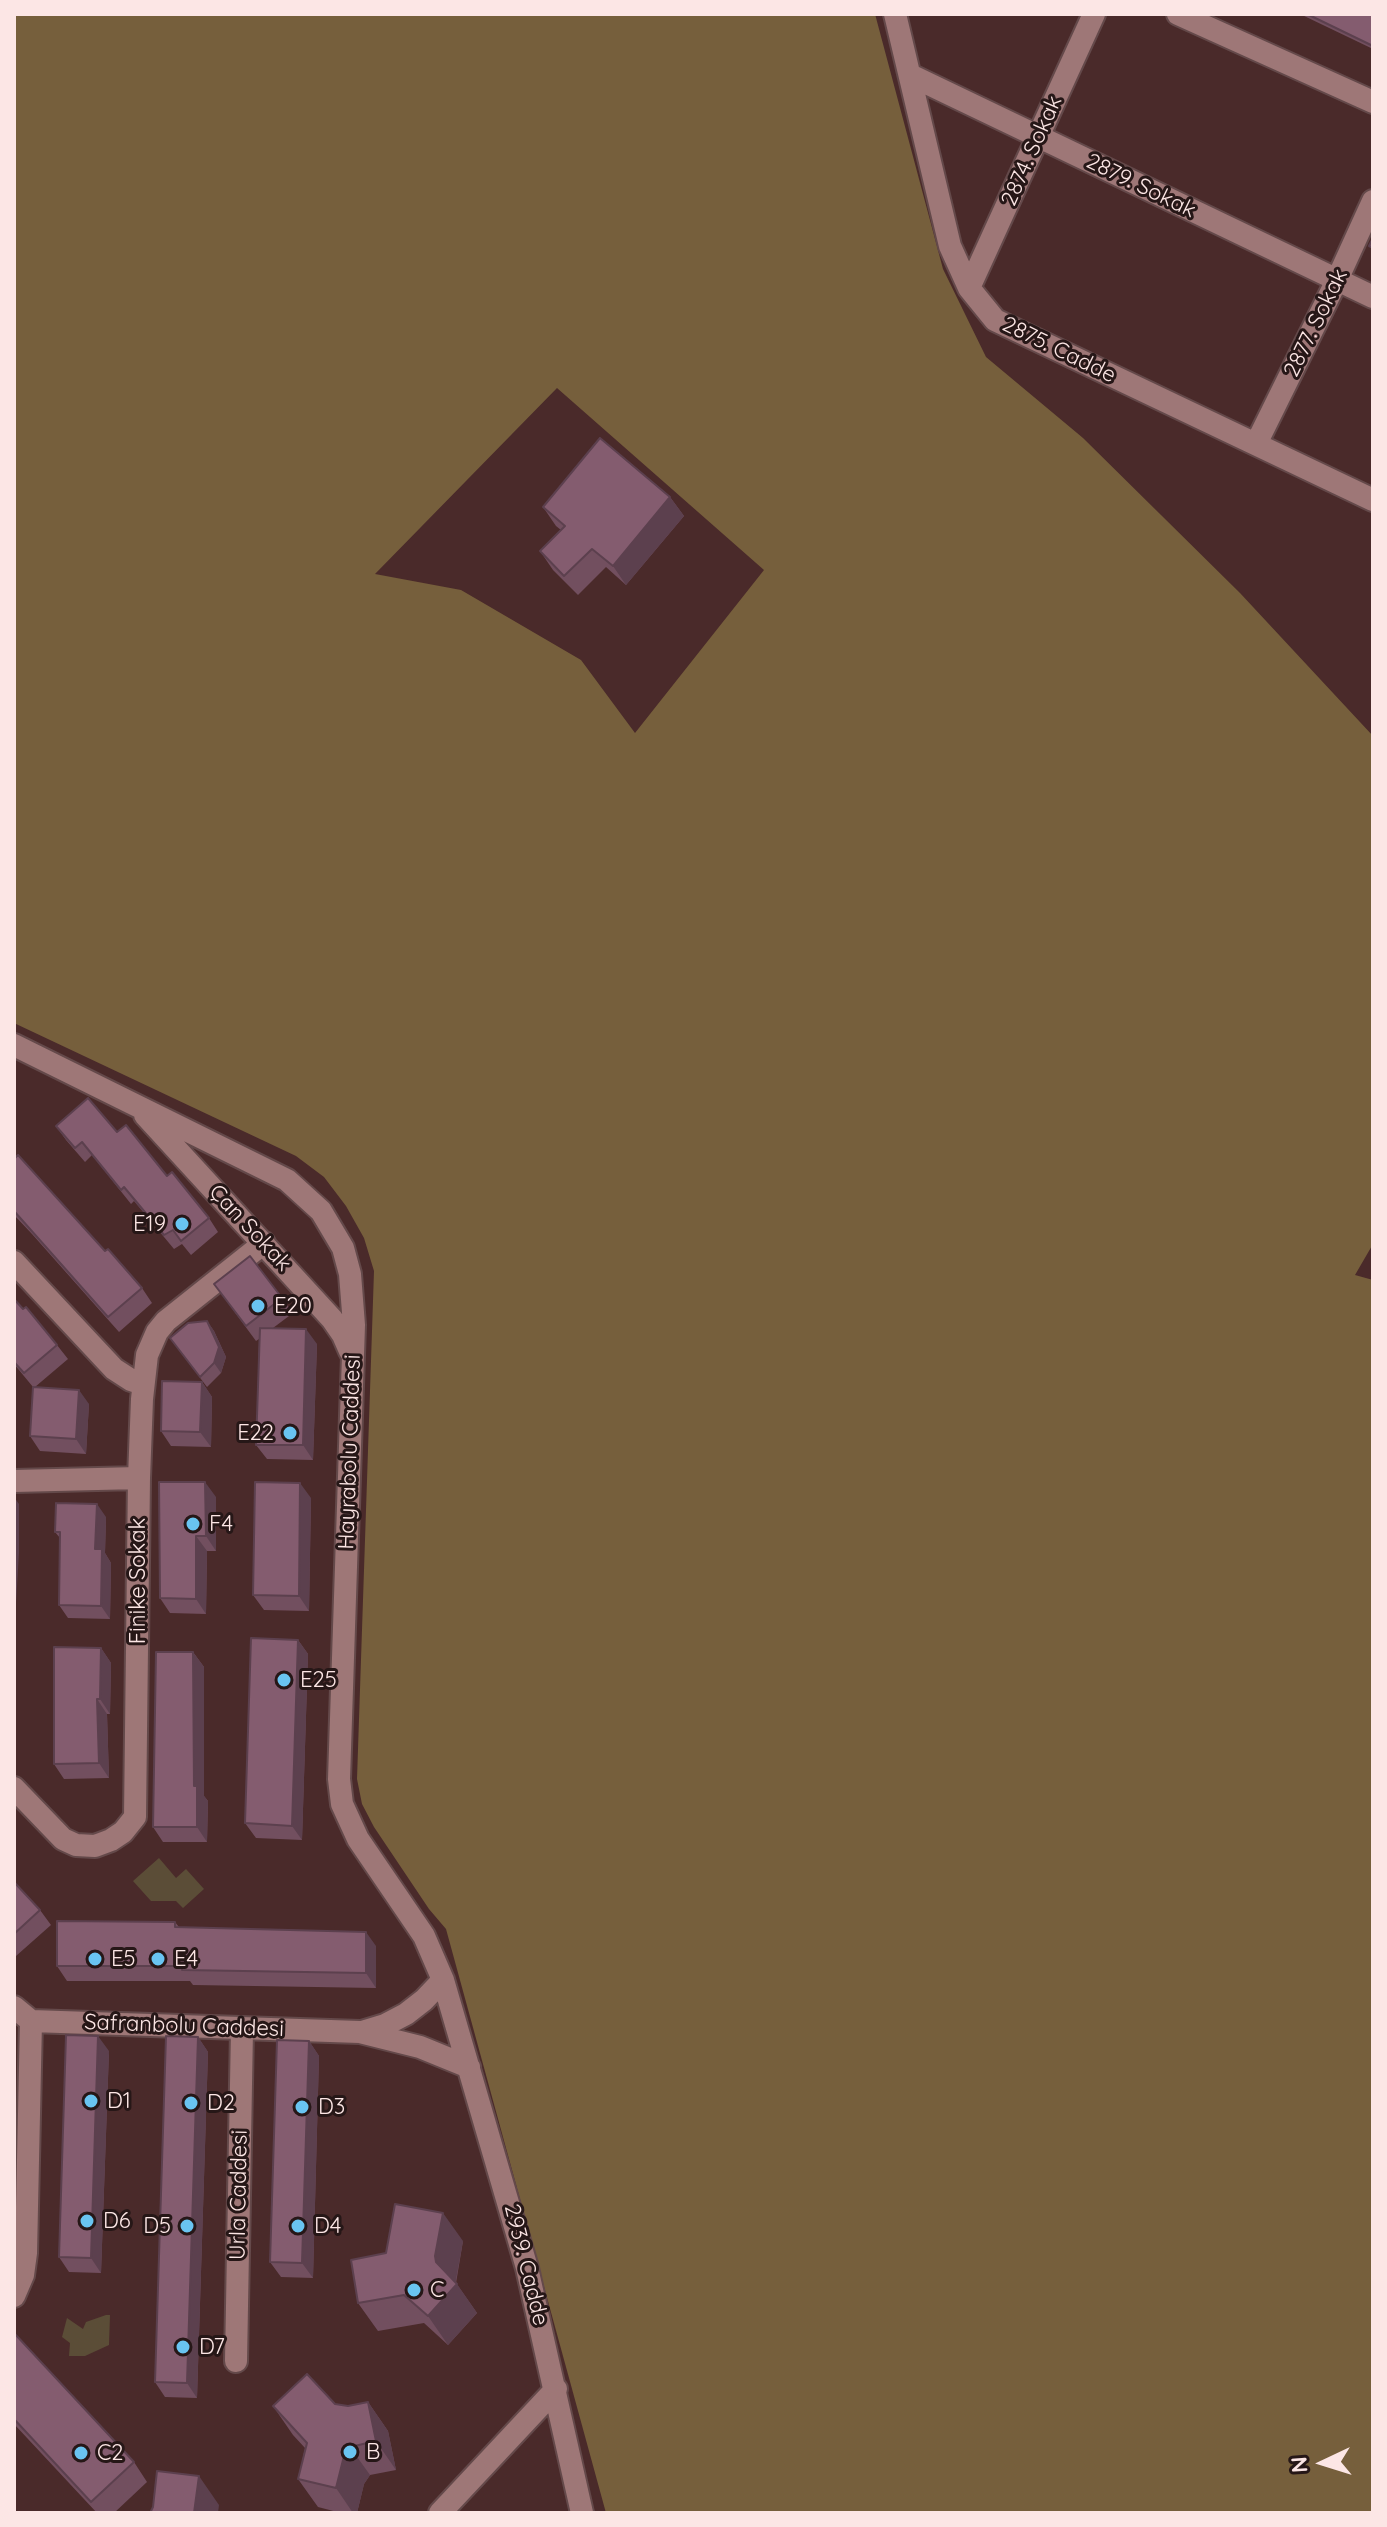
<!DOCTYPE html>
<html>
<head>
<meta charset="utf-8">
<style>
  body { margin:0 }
  #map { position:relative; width:1387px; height:2527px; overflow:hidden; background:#4a2a2a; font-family:Quicksand,sans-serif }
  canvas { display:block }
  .frame { position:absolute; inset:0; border:16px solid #fce6e5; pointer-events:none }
  .north { position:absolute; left:1283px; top:2423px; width:80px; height:80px; -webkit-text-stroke:6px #261717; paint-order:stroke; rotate:266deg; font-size:22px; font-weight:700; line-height:32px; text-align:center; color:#fce6e5 }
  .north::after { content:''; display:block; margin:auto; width:28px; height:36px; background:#fce6e5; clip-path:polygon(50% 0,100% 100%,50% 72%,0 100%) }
</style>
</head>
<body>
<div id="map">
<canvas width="1387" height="2527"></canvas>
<div class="frame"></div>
<div class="north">N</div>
</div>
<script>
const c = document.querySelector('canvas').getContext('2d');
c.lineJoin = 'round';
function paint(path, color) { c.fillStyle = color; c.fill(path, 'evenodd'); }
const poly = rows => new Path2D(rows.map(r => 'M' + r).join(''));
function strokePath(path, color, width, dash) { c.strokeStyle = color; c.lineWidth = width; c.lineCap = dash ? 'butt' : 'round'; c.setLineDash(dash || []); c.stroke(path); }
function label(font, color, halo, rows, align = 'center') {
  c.font = font + ' Quicksand,sans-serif'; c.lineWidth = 6; c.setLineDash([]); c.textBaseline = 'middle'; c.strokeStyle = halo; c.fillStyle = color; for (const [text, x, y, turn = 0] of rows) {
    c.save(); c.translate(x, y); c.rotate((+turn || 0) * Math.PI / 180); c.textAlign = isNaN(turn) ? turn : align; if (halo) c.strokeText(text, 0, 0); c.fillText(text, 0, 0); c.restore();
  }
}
const green = poly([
  [159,1858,176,1878,186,1869,204,1889,183,1908,176,1901,151,1901,133,1881],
  [106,2315,110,2315,109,2345,85,2356,69,2356,70,2343,62,2337,67,2318,83,2329,86,2322]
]);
const forest = poly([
  [14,14,875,14,943,269,986,357,1083,438,1240,593,1373,736,1373,1244,1355,1275,1373,1280,1373,2513,606,2513,446,1929,429,1909,374,1827,362,1804,357,1779,374,1271,364,1238,346,1206,324,1177,296,1156,14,1023],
  [557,388,764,570,635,733,581,660,461,590,375,574]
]);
const minor = poly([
  [895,14,950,246,969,288,995,320,1373,500],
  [1178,14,1373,102],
  [910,75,1373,297],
  [969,288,1094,14],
  [1256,444,1337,280,1373,201],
  [14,1045,287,1180,321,1211,343,1248,350,1274,354,1325,339,1779,342,1804,358,1839,424,1936,443,1980,527,2268,582,2513],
  [145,1115,332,1319,343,1335,350,1351],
  [14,1262,114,1369,131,1380,143,1384],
  [14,1481,139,1478],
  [14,1788,63,1839,76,1845,95,1846,111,1840,123,1832,135,1817,139,1478,142,1399,147,1355,157,1332,166,1321,264,1243],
  [14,2007,31,2021,360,2032,420,2047,469,2067],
  [362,2032,385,2025,406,2014,424,2000,443,1980],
  [14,2296,23,2275,26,2253,31,2021],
  [236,2361,242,2029],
  [440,2513,556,2389]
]);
const wall = poly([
  [1300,14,1373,14,1373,49],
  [670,497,684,516,626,585,606,567,578,595,553,570,540,551,561,530,556,526,543,507],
  [56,1126,117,1132,167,1176,209,1218,218,1232,191,1255,182,1244,174,1249,134,1201,131,1204,92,1155,85,1162,66,1140],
  [14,1159,142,1288,152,1303,119,1332,32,1234,14,1215],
  [214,1284,282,1298,293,1313,273,1328,317,1344,313,1460,267,1459,256,1445,259,1339,256,1341],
  [14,1299,57,1345,68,1359,35,1387,89,1404,86,1454,40,1451,30,1436,33,1387,14,1364],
  [207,1321,214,1331,226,1357,221,1373,207,1387,170,1338],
  [202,1382,212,1397,211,1447,171,1446,161,1431],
  [216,1497,216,1551,207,1551,206,1614,170,1613,160,1598],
  [311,1498,309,1611,264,1610,253,1595],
  [106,1517,105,1553,111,1563,110,1619,68,1618,59,1605,60,1538,55,1532],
  [298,1640,308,1654,302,1840,256,1838,245,1823],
  [101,1648,111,1663,110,1714,107,1714,109,1778,64,1779,54,1764],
  [193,1652,204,1667,204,1796,208,1801,207,1842,163,1842,153,1827],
  [14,1882,40,1910,51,1925,16,1956,14,1954],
  [175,1922,179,1927,376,1946,376,1988,193,1985,190,1981,67,1981,57,1966],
  [198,2037,208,2052,197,2398,165,2397,155,2382],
  [309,2041,319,2056,313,2278,281,2277,270,2262],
  [109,2051,101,2273,69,2272,59,2257],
  [463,2241,456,2283,477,2313,448,2345,424,2323,378,2331,358,2303],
  [14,2333,134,2462,147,2482,114,2513,97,2513,14,2424],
  [368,2402,388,2431,396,2470,370,2475,364,2484,357,2513,341,2513,318,2507,298,2479,305,2448,293,2435,273,2406,335,2404,348,2406]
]);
const shadedWall = poly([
  [670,497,684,516,626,585,613,566],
  [207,1321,214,1331,226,1357,221,1373,214,1363],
  [306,1329,317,1344,313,1460,303,1445],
  [202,1382,212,1397,211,1447,200,1432],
  [79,1390,89,1404,86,1454,76,1439],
  [205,1482,216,1497,216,1551,206,1536],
  [300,1483,311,1498,309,1611,299,1596],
  [14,1497,19,1504,19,1553,15,1620],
  [97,1504,106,1517,105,1553,111,1563,110,1619,101,1606,95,1549],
  [196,1536,207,1551,206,1614,196,1599],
  [298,1640,308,1654,302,1840,292,1826],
  [101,1648,111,1663,110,1714,100,1699],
  [193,1652,204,1667,204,1796,208,1801,207,1842,197,1827,194,1786],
  [97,1699,107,1714,109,1778,99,1763],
  [366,1932,376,1946,376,1988,366,1973],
  [98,2036,109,2051,101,2273,91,2258],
  [198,2037,208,2052,197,2398,187,2383],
  [309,2041,319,2056,313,2278,302,2263],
  [443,2213,463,2241,455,2285,457,2284,477,2313,448,2345,428,2316,436,2262,435,2256],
  [368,2402,388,2431,396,2470,376,2441],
  [350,2447,370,2475,364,2484,357,2513,353,2513,336,2488,344,2456],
  [199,2476,219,2505,218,2513,194,2513]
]);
const building = poly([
  [1307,14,1373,14,1373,46,1307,14],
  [1373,238,1373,248,1369,246,1373,238],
  [600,438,670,497,613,566,592,549,564,576,540,551,565,526,543,507,600,438],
  [88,1098,117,1132,126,1125,167,1176,172,1172,209,1218,181,1241,173,1230,164,1235,124,1187,121,1190,82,1142,75,1148,56,1126,88,1098],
  [18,1155,105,1251,108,1249,142,1288,108,1317,14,1211,14,1159,18,1155],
  [250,1256,282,1298,246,1326,214,1284,250,1256],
  [14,1299,23,1309,26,1307,57,1345,24,1373,14,1362,14,1299],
  [207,1321,219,1347,214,1363,200,1377,170,1338,188,1323,207,1321],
  [260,1328,306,1329,303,1445,256,1445,260,1328],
  [162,1381,202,1382,200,1432,161,1431,162,1381],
  [33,1387,79,1390,76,1439,30,1436,33,1387],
  [159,1482,205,1482,206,1536,196,1536,196,1599,160,1598,159,1482],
  [255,1482,300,1483,299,1596,253,1595,255,1482],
  [56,1503,97,1504,95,1549,102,1549,101,1606,59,1605,60,1532,55,1532,56,1503],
  [251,1638,298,1640,292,1826,245,1823,251,1638],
  [54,1647,101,1648,100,1699,97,1699,99,1763,54,1764,54,1647],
  [156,1652,193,1652,194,1786,197,1786,197,1827,153,1827,156,1652],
  [14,1882,40,1910,14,1934,14,1882],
  [57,1921,175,1922,175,1927,366,1932,366,1973,182,1970,182,1966,57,1966,57,1921],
  [66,2035,98,2036,91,2258,59,2257,66,2035],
  [166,2036,198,2037,187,2383,155,2382,166,2036],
  [277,2040,309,2041,302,2263,270,2262,277,2040],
  [395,2204,443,2213,435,2256,436,2262,457,2284,428,2316,404,2295,358,2303,351,2260,386,2253,395,2204],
  [14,2333,134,2462,91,2502,14,2419,14,2333],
  [307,2374,335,2404,348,2406,368,2402,376,2441,350,2447,344,2456,336,2488,298,2479,307,2443,273,2406,307,2374],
  [157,2471,199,2476,194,2513,150,2513,153,2507,157,2471]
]);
const markers = [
  [182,1224,8,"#69c4f1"],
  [258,1306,8,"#69c4f1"],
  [290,1433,8,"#69c4f1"],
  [193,1524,8,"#69c4f1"],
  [284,1680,8,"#69c4f1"],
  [95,1959,8,"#69c4f1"],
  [158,1959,8,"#69c4f1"],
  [91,2101,8,"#69c4f1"],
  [191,2103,8,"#69c4f1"],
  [302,2107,8,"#69c4f1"],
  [87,2221,8,"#69c4f1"],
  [187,2226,8,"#69c4f1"],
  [298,2226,8,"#69c4f1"],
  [414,2290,8,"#69c4f1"],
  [183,2347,8,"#69c4f1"],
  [350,2452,8,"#69c4f1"],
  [81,2453,8,"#69c4f1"]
];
const streetNames = [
  ["2874. Sokak",1032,151,-66],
  ["2879. Sokak",1141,186,26],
  ["2877. Sokak",1316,323,-64],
  ["2875. Cadde",1059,350,26],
  ["Çan Sokak",250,1228,47],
  ["Hayrabolu Caddesi",350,1452,-88],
  ["Finike Sokak",138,1581,-90],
  ["Safranbolu Caddesi",184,2026,2],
  ["Urla Caddesi",239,2195,-89],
  ["2939. Cadde",526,2265,76]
];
const poiNames = [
  ["E19",166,1224,"right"],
  ["E20",274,1306],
  ["E22",274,1433,"right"],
  ["F4",209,1524],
  ["E25",300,1680],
  ["E5",111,1959],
  ["E4",174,1959],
  ["D1",107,2101],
  ["D2",207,2103],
  ["D3",318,2107],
  ["D6",103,2221],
  ["D5",171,2226,"right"],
  ["D4",314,2226],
  ["C",430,2290],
  ["D7",199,2347],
  ["B",366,2452],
  ["C2",97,2453]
];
paint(green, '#5b4d37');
paint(forest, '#765f3c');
strokePath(minor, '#64494a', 26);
strokePath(minor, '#9e7777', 22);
paint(wall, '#724f5f');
paint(shadedWall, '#5c404e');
paint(building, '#845c6f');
strokePath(building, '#5c404e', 2);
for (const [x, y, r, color] of markers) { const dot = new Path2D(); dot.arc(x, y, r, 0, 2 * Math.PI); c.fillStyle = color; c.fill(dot); strokePath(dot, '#261717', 3); }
label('22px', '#fce6e5', '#261717', streetNames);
label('22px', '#fce6e5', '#261717', poiNames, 'left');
</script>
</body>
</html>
